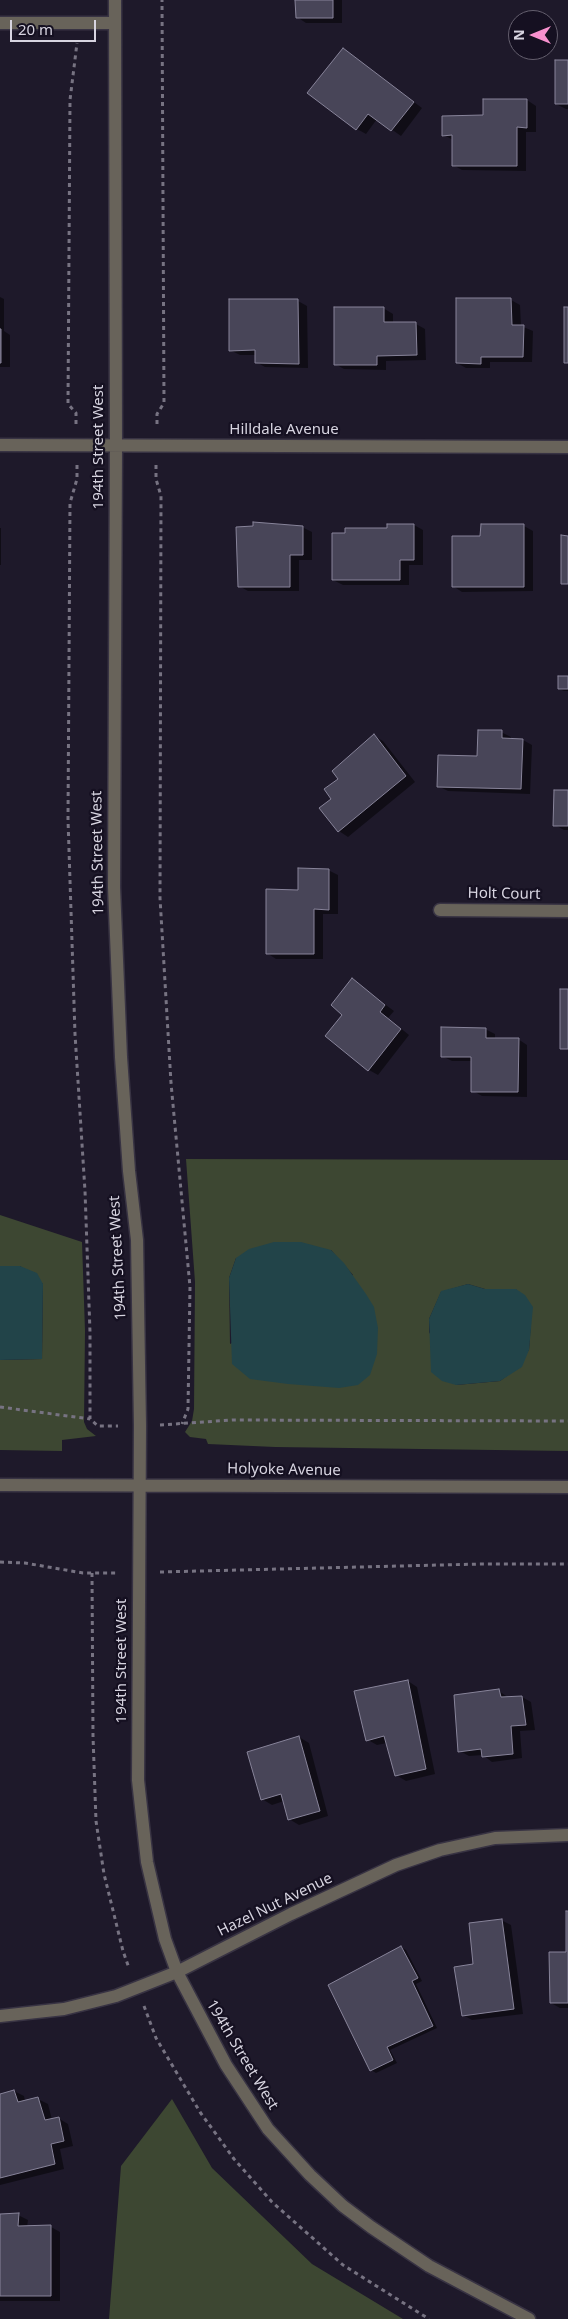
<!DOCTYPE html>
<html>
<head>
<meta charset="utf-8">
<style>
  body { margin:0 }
  #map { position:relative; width:568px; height:2319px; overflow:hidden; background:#1e192a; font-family:"Noto Sans",sans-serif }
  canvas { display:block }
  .north { position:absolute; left:508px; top:10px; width:50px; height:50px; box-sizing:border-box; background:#151021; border:1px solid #635e6d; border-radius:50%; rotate:270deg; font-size:14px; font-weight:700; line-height:20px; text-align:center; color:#d7d4e0 }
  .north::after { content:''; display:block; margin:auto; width:18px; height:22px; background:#f790ce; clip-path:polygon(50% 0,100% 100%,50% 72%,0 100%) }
  .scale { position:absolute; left:10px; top:20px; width:86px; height:22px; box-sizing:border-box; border:2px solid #d7d4e0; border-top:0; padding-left:6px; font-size:15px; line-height:18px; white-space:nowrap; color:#d7d4e0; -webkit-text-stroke:4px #151021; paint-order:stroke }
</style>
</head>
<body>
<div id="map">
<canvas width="568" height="2319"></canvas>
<div class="north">N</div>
<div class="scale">20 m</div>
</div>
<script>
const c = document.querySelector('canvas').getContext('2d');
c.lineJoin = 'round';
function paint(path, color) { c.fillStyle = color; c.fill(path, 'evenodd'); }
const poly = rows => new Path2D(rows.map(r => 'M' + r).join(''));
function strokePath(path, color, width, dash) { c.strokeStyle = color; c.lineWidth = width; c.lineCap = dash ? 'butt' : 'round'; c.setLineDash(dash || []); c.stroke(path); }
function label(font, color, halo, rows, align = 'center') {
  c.font = font + ' "Noto Sans",sans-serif'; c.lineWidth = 4.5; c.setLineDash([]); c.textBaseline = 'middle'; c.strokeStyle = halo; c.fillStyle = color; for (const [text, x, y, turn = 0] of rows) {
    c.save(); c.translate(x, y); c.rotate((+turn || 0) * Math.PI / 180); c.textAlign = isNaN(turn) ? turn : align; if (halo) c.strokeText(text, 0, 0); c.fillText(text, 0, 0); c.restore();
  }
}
const green = poly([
  [186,1159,568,1160,568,1451,275,1447,208,1444,206,1439,190,1437,185,1432,192,1421,194,1409,195,1282],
  [331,1250,353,1275,230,1344,229,1278,236,1258],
  [468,1284,485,1289,516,1289,531,1322,529,1350,508,1375,500,1381,456,1385,429,1332,429,1319,441,1292],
  [0,1215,82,1242,85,1331,84,1422,87,1429,96,1436,62,1440,62,1451,0,1450,0,1360,42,1359,43,1284,20,1266,0,1266],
  [172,2099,212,2168,312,2264,403,2319,109,2319,121,2166]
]);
const water = poly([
  [274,1242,301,1242,331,1250,344,1263,366,1294,374,1307,378,1328,377,1354,370,1375,358,1385,339,1388,288,1384,250,1379,232,1364,229,1278,236,1258,249,1249],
  [0,1266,20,1266,37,1273,43,1284,42,1359,0,1360],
  [468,1284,485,1289,516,1289,525,1295,533,1307,529,1350,522,1367,500,1381,456,1385,442,1381,431,1372,429,1319,441,1291]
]);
const shadow = poly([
  [297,0,342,0,342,23,306,23,297,17],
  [344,50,422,108,401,136,377,119,366,134,357,129],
  [568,61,568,109,566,109,556,104],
  [527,100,536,106,536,132,526,132,526,171,462,170,453,165,453,140,444,135],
  [0,297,4,299,4,331,10,335,10,367,0,367],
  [511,300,520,305,521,326,533,331,532,362,490,362,490,368,466,368,457,363],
  [298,301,307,306,308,368,265,367,256,362,256,355,240,355,230,350],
  [383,308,393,314,393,324,416,324,425,329,426,360,386,361,386,370,344,369,335,364],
  [414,525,423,530,423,565,409,565,409,585,343,585,333,580,388,529],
  [524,526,533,531,533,591,462,592,453,586],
  [302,527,312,532,312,560,299,560,299,591,248,591,239,586],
  [0,528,1,528,1,565,0,565],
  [568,677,568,691,564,691,559,689],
  [501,732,511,737,511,740,523,740,532,745,530,794,448,791,438,786,478,758],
  [374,736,383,741,415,782,348,837,339,831,321,809,332,800,340,779],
  [568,791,568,830,564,830,555,825],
  [328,870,338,875,338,914,323,914,323,959,276,959,267,953,299,891],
  [352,980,394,1011,388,1018,409,1035,378,1075,369,1070],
  [485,1029,495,1034,495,1039,518,1039,527,1045,527,1097,482,1096,473,1091,473,1061,452,1061,442,1056],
  [408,1681,417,1687,435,1774,406,1781,396,1775,387,1743,377,1745,368,1740],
  [499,1691,509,1698,522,1697,531,1702,535,1730,520,1731,522,1758,492,1762,483,1755,469,1756,460,1751],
  [299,1737,309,1743,328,1816,299,1825,289,1819,284,1801,272,1805,262,1799],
  [568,1913,568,2008,560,2008,551,2003,567,1953],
  [501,1920,511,1925,523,2014,472,2020,463,2015,475,1965],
  [401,1947,406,1950,422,1981,416,1984,437,2028,390,2050,397,2063,376,2073,371,2070],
  [14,2091,24,2096,25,2101,38,2099,48,2104,52,2120,58,2118,68,2124,73,2146,60,2149,64,2169,0,2185,0,2095],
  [0,2215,18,2215,28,2220,27,2227,51,2227,60,2232,60,2301,0,2301]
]);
const building = poly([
  [295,0,333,0,333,18,296,18,295,0],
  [343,48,414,102,391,131,368,114,356,130,307,93,343,48],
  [555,60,568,60,568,104,555,104,555,60],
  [483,99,527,99,527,128,517,127,517,166,452,166,452,135,442,136,442,116,483,115,483,99],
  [456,298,511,298,512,325,524,325,523,357,481,357,481,364,456,363,456,298],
  [229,299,298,299,299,364,255,363,255,350,229,351,229,299],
  [334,307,384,307,384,322,416,322,417,355,377,356,377,365,334,365,334,307],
  [564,307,568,307,568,363,564,363,564,307],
  [0,329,1,329,1,363,0,363,0,329],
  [253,522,303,526,303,555,290,555,290,587,238,587,236,527,253,526,253,522],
  [387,524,414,524,414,560,400,560,400,580,332,580,332,533,345,533,345,528,387,528,387,524],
  [481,524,524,524,524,587,452,587,452,536,480,536,481,524],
  [561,535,568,536,568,584,561,584,561,535],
  [558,676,568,676,568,689,558,689,558,676],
  [478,730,502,730,502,738,523,739,521,789,437,787,438,755,477,756,478,730],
  [374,734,406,776,338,832,319,808,331,799,324,789,338,779,332,771,374,734],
  [554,790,568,790,568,826,553,826,554,790],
  [298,868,329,869,329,910,314,909,314,954,266,954,266,889,298,890,298,868],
  [352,978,385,1005,380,1012,401,1029,368,1071,325,1036,342,1015,331,1005,352,978],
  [560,989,568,989,568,1049,560,1049,560,989],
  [441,1027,486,1028,486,1038,519,1038,518,1092,471,1092,471,1057,441,1057,441,1027],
  [408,1680,426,1769,395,1776,384,1736,366,1741,354,1691,408,1680],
  [499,1689,501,1697,522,1696,526,1725,511,1726,513,1754,482,1757,481,1749,458,1752,454,1695,499,1689],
  [299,1736,320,1811,288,1820,281,1794,261,1800,247,1752,299,1736],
  [566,1911,568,1911,568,2003,550,2003,549,1952,566,1952,566,1911],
  [502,1919,514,2009,462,2016,454,1967,473,1964,469,1923,502,1919],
  [401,1946,418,1978,412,1981,433,2026,387,2047,393,2060,370,2071,328,1985,401,1946],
  [14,2090,18,2102,38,2097,45,2120,59,2117,64,2141,51,2144,55,2164,0,2178,0,2094,14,2090],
  [19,2213,18,2226,51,2225,51,2296,0,2296,0,2214,19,2213]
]);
const path = poly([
  [76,424,76,413,68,404,70,100,77,43],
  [157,424,157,414,164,403,162,0],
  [77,465,77,479,70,503,68,819,75,1034,85,1191,90,1332,90,1419,98,1426,118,1426],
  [156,465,156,479,161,496,160,898,171,1083,190,1287,188,1409,182,1424],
  [0,1407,90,1419],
  [160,1425,232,1420,568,1421],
  [0,1562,25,1563,83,1573,118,1573],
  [160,1572,481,1564,568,1564],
  [92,1573,93,1736,96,1821,104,1874,123,1951,129,1968],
  [144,2006,156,2038,200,2112,234,2159,272,2202,343,2265,429,2319]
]);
const minor = poly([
  [115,0,116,445,114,887,121,1057,129,1171,137,1240,140,1426,138,1780,147,1862,165,1939,177,1972,226,2065,268,2129,310,2175,343,2206,371,2227,429,2266,529,2319],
  [0,23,115,23],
  [0,445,568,447],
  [440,910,568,911],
  [0,1485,568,1487],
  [0,2016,64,2009,116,1996,177,1972,291,1914,396,1865,440,1850,495,1838,568,1835]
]);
const streetNames = [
  ["Hilldale Avenue",284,430],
  ["194th Street West",99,447,-90],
  ["194th Street West",98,853,-91],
  ["Holt Court",504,894,1],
  ["194th Street West",118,1258,-93],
  ["Holyoke Avenue",284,1470,1],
  ["194th Street West",122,1661,-90],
  ["Hazel Nut Avenue",275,1905,-26],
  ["194th Street West",242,2055,59]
];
paint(green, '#3d4732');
paint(water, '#224449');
paint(shadow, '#0007');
paint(building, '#484558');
strokePath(building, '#88849a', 1);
strokePath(minor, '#383343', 15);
strokePath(path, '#777382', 3, [4, 4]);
strokePath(minor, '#68635a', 12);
label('15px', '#d7d4e0', '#151021', streetNames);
</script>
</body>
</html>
